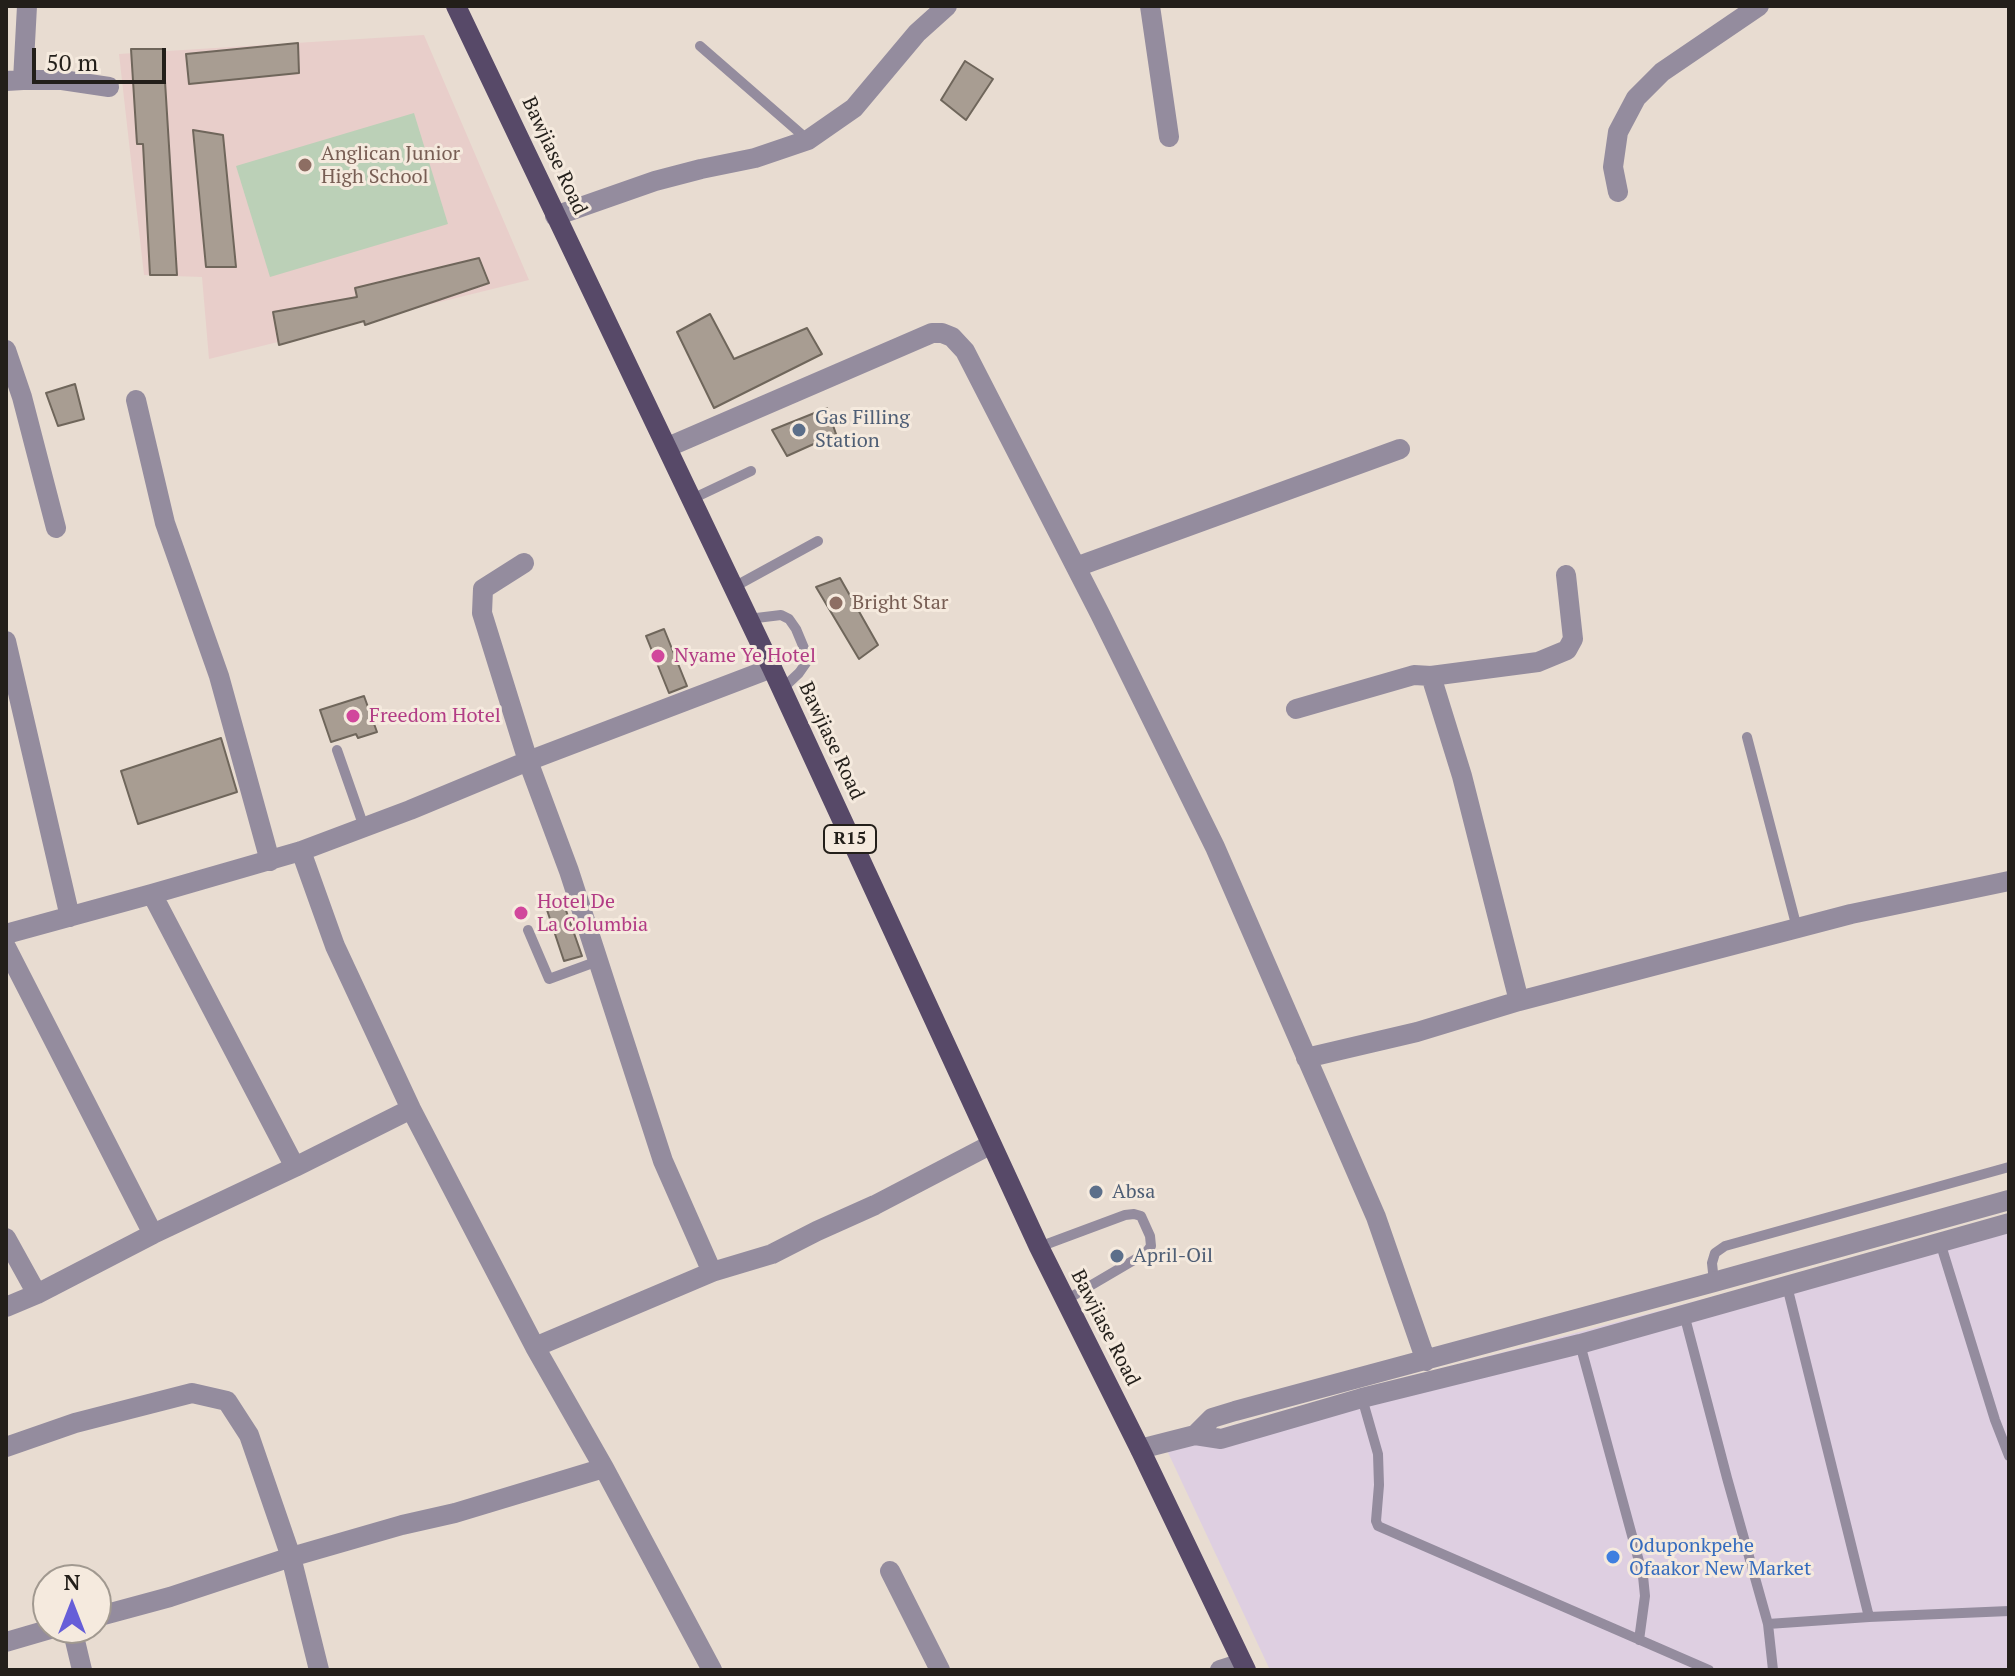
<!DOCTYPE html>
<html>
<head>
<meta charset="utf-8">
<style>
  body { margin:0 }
  #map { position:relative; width:2015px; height:1676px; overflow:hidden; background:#e8dcd1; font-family:"PT Serif",serif }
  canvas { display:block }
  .frame { position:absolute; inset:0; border:8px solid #231f1a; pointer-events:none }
  .north { position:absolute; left:32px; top:1564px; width:80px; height:80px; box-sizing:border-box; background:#f5eade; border:2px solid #a19990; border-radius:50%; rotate:0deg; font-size:22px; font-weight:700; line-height:32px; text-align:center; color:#231f1a }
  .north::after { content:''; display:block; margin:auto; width:28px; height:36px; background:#665ed8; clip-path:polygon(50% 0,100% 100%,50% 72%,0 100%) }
  .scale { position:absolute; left:32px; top:48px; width:134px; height:36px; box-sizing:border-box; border:4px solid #231f1a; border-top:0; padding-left:10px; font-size:24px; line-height:28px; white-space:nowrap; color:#231f1a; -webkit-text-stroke:6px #f5eade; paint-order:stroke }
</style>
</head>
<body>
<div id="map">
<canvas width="2015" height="1676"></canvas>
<div class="frame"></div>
<div class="north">N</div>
<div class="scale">50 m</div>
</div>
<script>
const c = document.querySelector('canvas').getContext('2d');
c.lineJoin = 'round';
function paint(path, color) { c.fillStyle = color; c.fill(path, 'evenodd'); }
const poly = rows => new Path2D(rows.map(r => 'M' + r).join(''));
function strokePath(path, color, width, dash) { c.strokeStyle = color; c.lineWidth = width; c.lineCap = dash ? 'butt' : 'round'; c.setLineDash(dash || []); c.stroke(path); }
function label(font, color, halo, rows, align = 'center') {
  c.font = font + ' "PT Serif",serif'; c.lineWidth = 6; c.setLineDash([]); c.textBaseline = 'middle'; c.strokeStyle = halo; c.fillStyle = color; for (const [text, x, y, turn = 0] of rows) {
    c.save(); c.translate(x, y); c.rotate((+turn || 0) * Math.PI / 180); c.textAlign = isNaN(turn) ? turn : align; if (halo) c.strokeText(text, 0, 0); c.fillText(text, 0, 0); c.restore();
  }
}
const commercial = poly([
  [2009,1218,2009,1670,1270,1670,1164,1444,1451,1366]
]);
const education = poly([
  [424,35,529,280,209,359,202,277,144,275,119,54]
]);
const green = poly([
  [414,113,448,224,270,277,236,166]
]);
const building = poly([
  [298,43,299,73,189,84,186,54,298,43],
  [131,49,163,49,177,275,150,275,143,144,137,144,131,49],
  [965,61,993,79,966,120,941,100,965,61],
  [193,130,223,135,236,267,206,267,193,130],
  [479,258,489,283,365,325,364,321,279,345,273,312,357,297,355,288,479,258],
  [710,314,734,359,807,328,822,354,714,408,677,332,710,314],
  [75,384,84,419,58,426,46,393,75,384],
  [827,408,836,434,787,456,772,430,827,408],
  [840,578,878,645,859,659,816,587,840,578],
  [664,629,687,686,669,693,646,636,664,629],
  [364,696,377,732,358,738,356,734,331,742,320,710,364,696],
  [221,738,237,792,138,824,121,771,221,738],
  [562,899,582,956,564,961,545,904,562,899]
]);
const service = poly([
  [700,46,808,140],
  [692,499,751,471],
  [734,587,818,541],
  [748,619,781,615,789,619,796,629,806,653,806,663,799,673,782,689],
  [1747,737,1797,928],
  [337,750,364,827],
  [528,930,549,979,598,961],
  [1940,1242,1995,1420,2009,1456],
  [1039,1247,1125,1215,1134,1214,1141,1216,1150,1236,1151,1246,1146,1253,1066,1300],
  [1714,1282,1712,1263,1715,1253,1725,1246,2009,1167],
  [1787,1286,1869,1617],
  [1684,1314,1727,1478,1768,1624,1773,1670],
  [1580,1344,1643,1576,1645,1596,1639,1640],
  [1362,1398,1378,1454,1379,1485,1376,1521,1378,1526,1709,1670],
  [1768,1624,1869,1617,2009,1611]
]);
const minor = poly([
  [1150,6,1169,137],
  [23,80,62,80,109,87],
  [6,81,23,80,27,6],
  [1618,192,1613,167,1618,132,1636,98,1662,72,1759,6],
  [555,216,655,181,701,169,755,158,808,140,854,108,917,33,947,6],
  [6,350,22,397,56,528],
  [136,400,165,523,219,676,270,861],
  [668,447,932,333,942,333,952,337,965,351,1100,614,1215,847,1376,1217,1426,1361],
  [524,563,483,589,482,613,528,761,569,871,663,1161,712,1272],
  [1076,567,1400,449],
  [6,641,70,917],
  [1431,676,1462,776,1519,1001],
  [1296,709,1414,675,1431,676,1538,662,1567,650,1573,639,1566,575],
  [301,851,335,946,411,1109,535,1347,604,1468,712,1670],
  [152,894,295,1167],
  [6,934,152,894,301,851,410,810,528,761,772,668],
  [6,947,153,1234],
  [1306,1058,1417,1032,1519,1001,1851,914,2009,881],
  [6,1238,37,1294],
  [6,1307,37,1294,153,1234,295,1167,411,1109],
  [535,1347,712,1272,772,1254,817,1231,875,1205,990,1145],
  [1195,1435,1212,1418,1235,1411,1714,1282,2009,1200],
  [6,1447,75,1423,192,1393,227,1401,249,1435,291,1557,319,1670],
  [1140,1449,1195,1435,1221,1439,1362,1398,1580,1344,2009,1223],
  [890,1571,940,1670],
  [96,1617,170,1597,291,1557,402,1525,455,1513,604,1468],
  [72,1628,82,1670],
  [6,1642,54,1628],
  [1220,1670,1242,1663]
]);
const primary = poly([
  [456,6,772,668,1039,1247,1140,1449,1246,1670]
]);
const markers = [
  [305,165,8,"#8d6e63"],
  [799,430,8,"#5c6f8a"],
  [836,603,8,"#8d6e63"],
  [658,656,8,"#d1479c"],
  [353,716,8,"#d1479c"],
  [521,913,8,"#d1479c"],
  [1096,1192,8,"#5c6f8a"],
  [1117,1256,8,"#5c6f8a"],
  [1613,1557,8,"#3f7fe0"]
];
const shields = [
  [850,839,52]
];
const shieldNames = [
  ["R15",850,839]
];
const educationNames = [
  ["Anglican Junior",321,154],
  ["High School",321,177],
  ["Bright Star",852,603]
];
const streetNames = [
  ["Bawjiase Road",554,156,65],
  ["Bawjiase Road",831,741,65],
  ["Bawjiase Road",1105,1328,63]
];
const serviceNames = [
  ["Gas Filling",815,418],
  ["Station",815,441],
  ["Absa",1112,1192],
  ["April-Oil",1133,1256]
];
const hotelNames = [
  ["Nyame Ye Hotel",674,656],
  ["Freedom Hotel",369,716],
  ["Hotel De",537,902],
  ["La Columbia",537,925]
];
const shopNames = [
  ["Oduponkpehe",1629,1546],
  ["Ofaakor New Market",1629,1569]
];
paint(commercial, '#decfe1');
paint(education, '#e8ceca');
paint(green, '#bbd0b7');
paint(building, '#a89d92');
strokePath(building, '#6f665b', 2);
strokePath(service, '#948c9e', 10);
strokePath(minor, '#948c9e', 20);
strokePath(primary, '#574968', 20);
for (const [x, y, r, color] of markers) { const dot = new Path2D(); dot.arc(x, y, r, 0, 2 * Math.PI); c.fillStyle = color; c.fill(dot); strokePath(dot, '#f5eade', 3); }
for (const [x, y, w] of shields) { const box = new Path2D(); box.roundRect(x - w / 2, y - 14, w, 28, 6); c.fillStyle = '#f5eade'; c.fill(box); strokePath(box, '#231f1a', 2); }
label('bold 18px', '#231f1a', null, shieldNames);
label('20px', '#785e54', '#f5eade', educationNames, 'left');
label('20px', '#231f1a', '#f5eade', streetNames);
label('20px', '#4e5e75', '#f5eade', serviceNames, 'left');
label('20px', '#b23c85', '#f5eade', hotelNames, 'left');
label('20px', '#366cbe', '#f5eade', shopNames, 'left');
</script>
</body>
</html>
